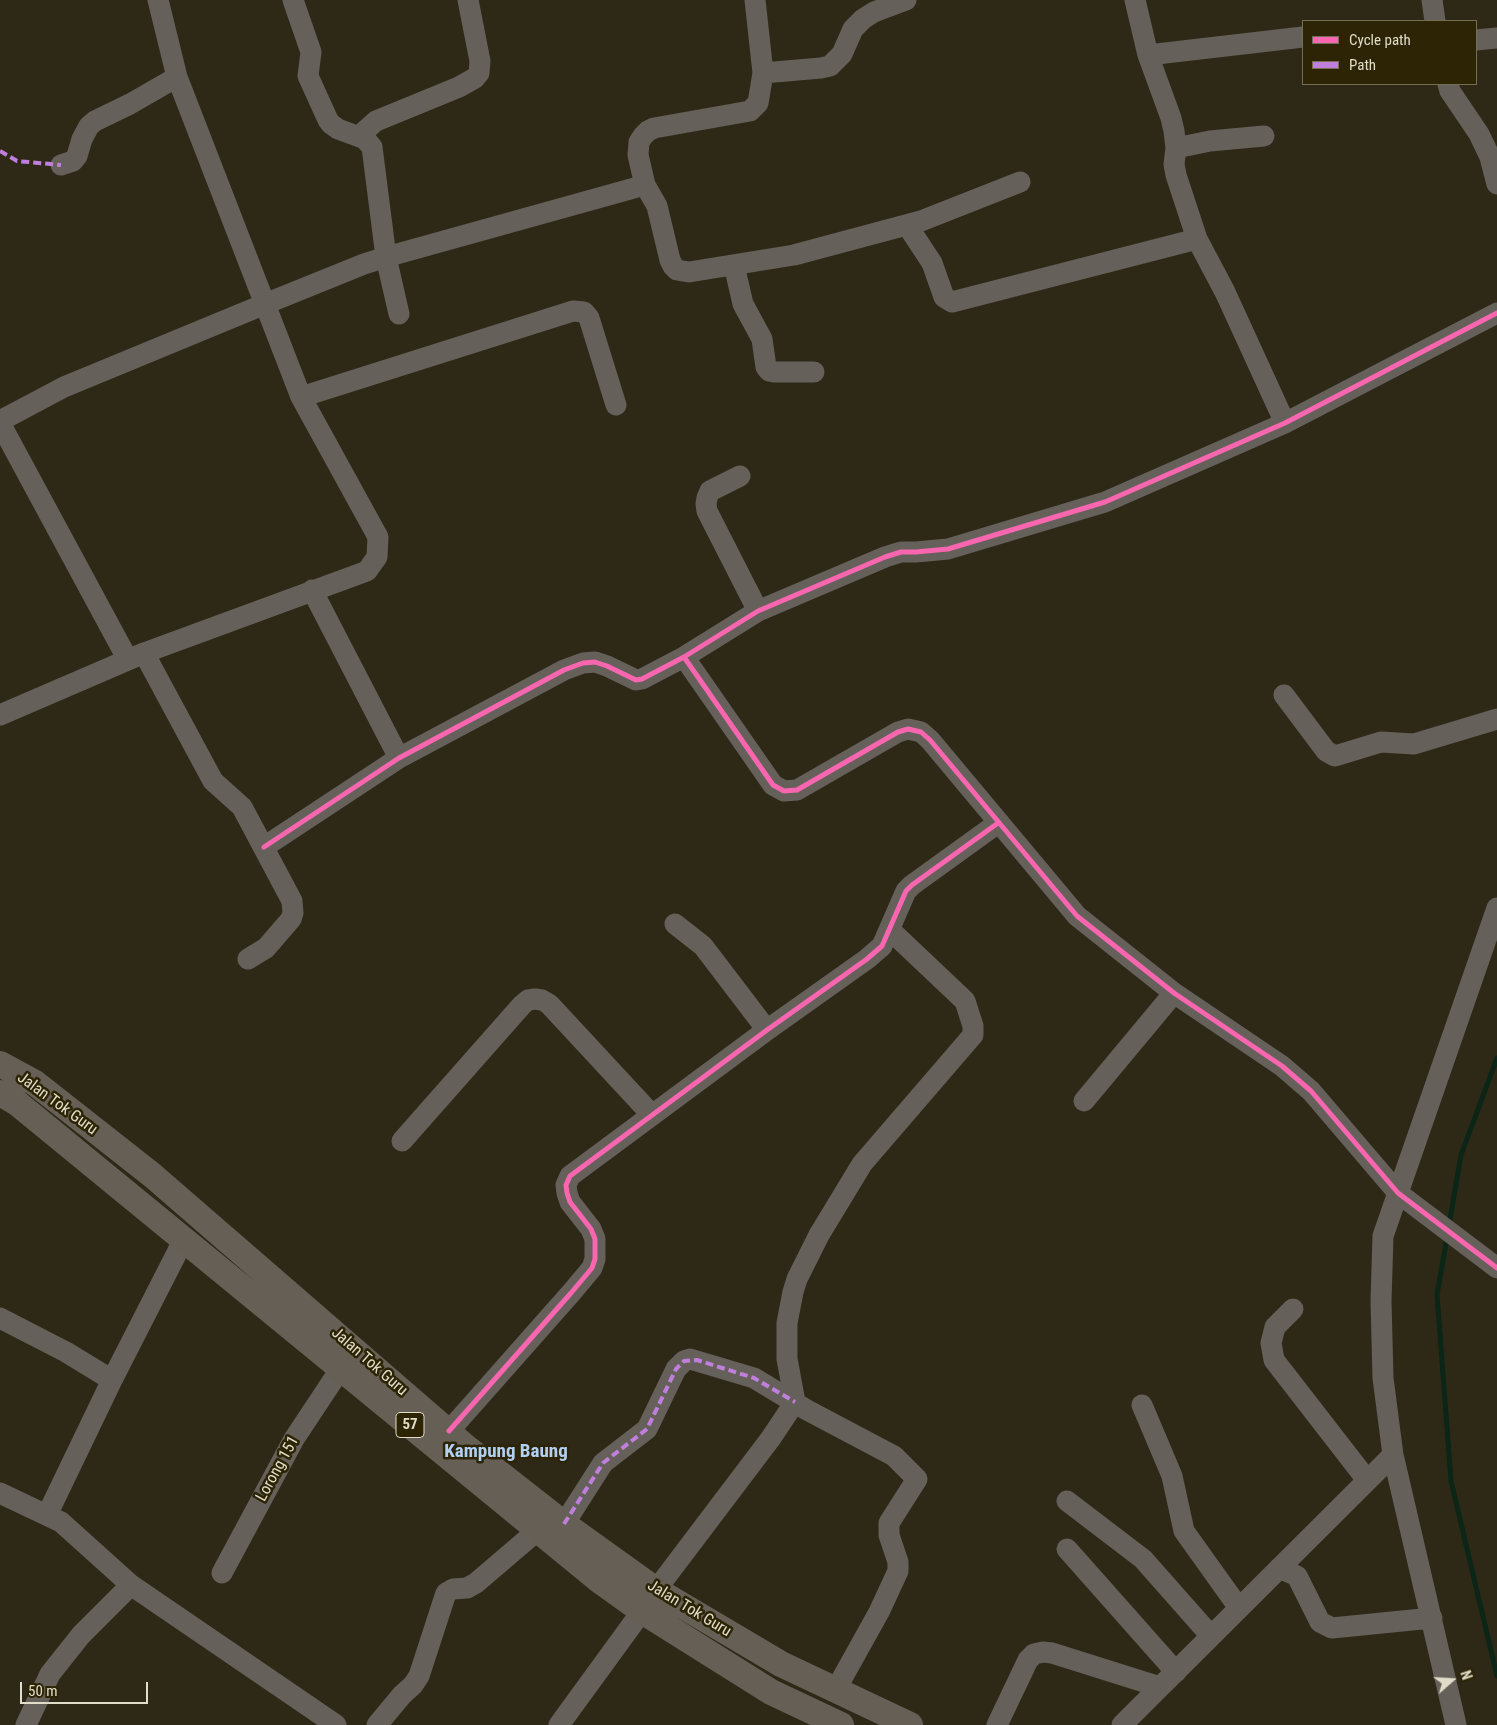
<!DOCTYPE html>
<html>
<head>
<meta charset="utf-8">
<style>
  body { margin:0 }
  #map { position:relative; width:1497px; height:1725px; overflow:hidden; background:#2e2917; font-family:"Roboto Condensed",sans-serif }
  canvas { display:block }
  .legend { position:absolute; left:1302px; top:20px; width:175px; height:65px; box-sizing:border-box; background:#2c2404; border:1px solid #746e53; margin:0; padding:6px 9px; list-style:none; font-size:15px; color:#e1dcca }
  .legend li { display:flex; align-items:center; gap:10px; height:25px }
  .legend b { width:25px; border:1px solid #746e53 }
  .north { position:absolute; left:1427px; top:1655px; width:50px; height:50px; -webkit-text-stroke:4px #2c2404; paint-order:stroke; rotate:71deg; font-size:14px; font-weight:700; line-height:20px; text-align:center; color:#e1dcca }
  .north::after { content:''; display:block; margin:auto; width:18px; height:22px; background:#e1dcca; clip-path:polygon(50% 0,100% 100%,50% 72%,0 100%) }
  .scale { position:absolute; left:20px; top:1682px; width:128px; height:22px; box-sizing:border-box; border:2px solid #e1dcca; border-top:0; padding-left:6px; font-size:15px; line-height:18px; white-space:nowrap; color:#e1dcca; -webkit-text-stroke:4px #2c2404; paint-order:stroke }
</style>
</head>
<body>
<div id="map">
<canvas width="1497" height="1725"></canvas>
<ul class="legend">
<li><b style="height:6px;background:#f766af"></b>Cycle path</li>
<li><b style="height:6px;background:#c07fdc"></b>Path</li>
</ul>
<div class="north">N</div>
<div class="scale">50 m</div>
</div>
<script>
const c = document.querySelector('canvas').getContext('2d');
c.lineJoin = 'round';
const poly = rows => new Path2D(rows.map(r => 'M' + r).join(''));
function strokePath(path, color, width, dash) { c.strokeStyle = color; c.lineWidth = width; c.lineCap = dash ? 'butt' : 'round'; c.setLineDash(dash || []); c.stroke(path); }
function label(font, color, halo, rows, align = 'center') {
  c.font = font + ' "Roboto Condensed",sans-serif'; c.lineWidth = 5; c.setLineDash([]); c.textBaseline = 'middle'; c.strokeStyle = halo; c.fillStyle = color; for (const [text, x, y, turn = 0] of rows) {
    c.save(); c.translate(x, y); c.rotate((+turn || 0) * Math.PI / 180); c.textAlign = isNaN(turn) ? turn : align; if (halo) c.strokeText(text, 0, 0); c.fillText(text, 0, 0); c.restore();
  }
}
const stream = poly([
  [1449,1225,1461,1155,1497,1058],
  [1447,1238,1437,1294,1451,1481,1497,1676]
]);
const minor = poly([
  [755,0,763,73],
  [906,0,874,12,863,19,853,29,842,54,830,66,821,68,763,73,758,103,750,111,654,128,648,131,643,136,639,142,638,155,645,185,657,206,670,260,673,266,677,270,689,272,794,255,921,221,1020,182],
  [1135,0,1148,55,1171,118,1174,131,1176,148,1174,164,1176,175,1197,239,1225,292,1285,423],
  [1432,0,1435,21],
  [1476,40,1497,38],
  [1148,55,1303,37],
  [1448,84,1450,91,1479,134,1490,157,1497,184],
  [359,136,376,121,459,87,475,78,479,73,480,61,468,0],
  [1176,148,1210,141,1264,136],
  [61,165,73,161,77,156,82,139,89,126,95,121,130,104,177,77],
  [907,225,932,263,944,297,952,302,1197,239],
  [734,265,743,304,762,339,766,367,769,371,774,372,814,372],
  [399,314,386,257,645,185],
  [301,397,573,311,584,312,589,318,616,405],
  [0,421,64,387,265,304,364,264,386,257,372,147,365,139,338,129,331,124,328,120,308,76,311,52,293,0],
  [0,423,128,660],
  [740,476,710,491,707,498,706,504,707,511,758,611],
  [312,590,399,758],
  [144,653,367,571,377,557,378,537,301,397,177,77,158,0],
  [684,657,773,785,784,791,797,790,898,732,908,729,921,732,930,740,1077,916,1174,993,1282,1066,1311,1091,1398,1193,1497,1268],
  [1284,695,1326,751,1335,756,1381,742,1414,744,1497,719],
  [0,715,144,653,213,781,242,807,292,901,293,913,291,919,266,948,248,959],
  [264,847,399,758,564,670,583,663,595,662,607,666,636,680,642,679,684,657,758,611,885,557,901,552,916,552,948,549,1105,502,1285,423,1497,313],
  [675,924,703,946,767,1030],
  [1084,1101,1174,993],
  [402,1141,522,1005,528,1000,535,999,542,1000,549,1004,652,1115],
  [1293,1309,1275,1327,1271,1343,1274,1360,1367,1480],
  [0,1318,66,1352,112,1380,184,1239],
  [1142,1405,1172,1476,1184,1531,1239,1608],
  [449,1431,571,1293,592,1268,595,1259,595,1239,591,1229,570,1202,567,1193,566,1185,570,1176,767,1030,867,959,882,946,906,891,912,885,998,823],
  [0,1493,61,1522,131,1585,336,1725],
  [1067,1501,1143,1559,1211,1636],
  [47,1515,112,1380],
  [564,1524,603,1463,647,1429,676,1369,684,1361,690,1359,754,1378,807,1410,894,1456,917,1479,889,1523,889,1535,898,1562,898,1571,879,1612,835,1691],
  [1067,1549,1176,1672],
  [1279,1568,1297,1576,1320,1622,1332,1628,1432,1618],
  [222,1573,294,1439,341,1368],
  [656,1590,771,1438,795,1402,787,1359,787,1323,793,1292,797,1279,819,1235,862,1164,973,1035,973,1026,965,1001,890,930],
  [26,1725,50,1674,81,1635,131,1585],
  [377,1725,402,1695,413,1685,419,1676,446,1593,453,1589,467,1588,476,1583,538,1530],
  [559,1725,642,1611],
  [997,1725,1028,1660,1034,1654,1043,1652,1052,1653,1160,1687],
  [1122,1725,1393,1455],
  [1456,1725,1393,1455,1383,1378,1381,1301,1383,1236,1497,908]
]);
const major = poly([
  [0,1064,35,1083,152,1175,467,1448,564,1524,656,1590,781,1664,910,1725],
  [0,1093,17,1103,600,1581,642,1611,771,1692,841,1725]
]);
const quiet = poly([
  [0,151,17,161,61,165],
  [564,1524,603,1463,647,1429,676,1369,684,1361,697,1360,754,1378,795,1402]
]);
const cycleway = poly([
  [684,657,773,785,784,791,797,790,898,732,908,729,921,732,930,740,1077,916,1174,993,1282,1066,1311,1091,1398,1193,1497,1268],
  [264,847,399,758,564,670,583,663,595,662,607,666,636,680,642,679,684,657,758,611,885,557,901,552,916,552,948,549,1105,502,1285,423,1497,313],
  [449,1431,571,1293,592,1268,595,1259,595,1239,591,1229,570,1202,567,1193,566,1185,570,1176,767,1030,867,959,882,946,906,891,912,885,998,823]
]);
const shields = [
  [410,1425,28]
];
const shieldNames = [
  ["57",410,1425]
];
const streetNames = [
  ["Jalan Tok Guru",57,1104,36],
  ["Jalan Tok Guru",369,1362,41],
  ["Lorong 151",278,1469,-61],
  ["Jalan Tok Guru",689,1609,31]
];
const quarterNames = [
  ["Kampung Baung",506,1452]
];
strokePath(stream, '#0b2516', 5);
strokePath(minor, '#65605a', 21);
strokePath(major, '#655f55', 26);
strokePath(quiet, '#c07fdc', 4, [8, 4]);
strokePath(cycleway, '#f766af', 5);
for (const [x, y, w] of shields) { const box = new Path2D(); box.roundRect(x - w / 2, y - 12.5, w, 25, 4); c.fillStyle = '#2c2404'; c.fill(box); strokePath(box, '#e1dcca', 1); }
label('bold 15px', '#e1dcca', null, shieldNames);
label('16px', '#e1dcca', '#2c2404', streetNames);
label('bold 19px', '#b1d0f3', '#2c2404', quarterNames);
</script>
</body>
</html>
